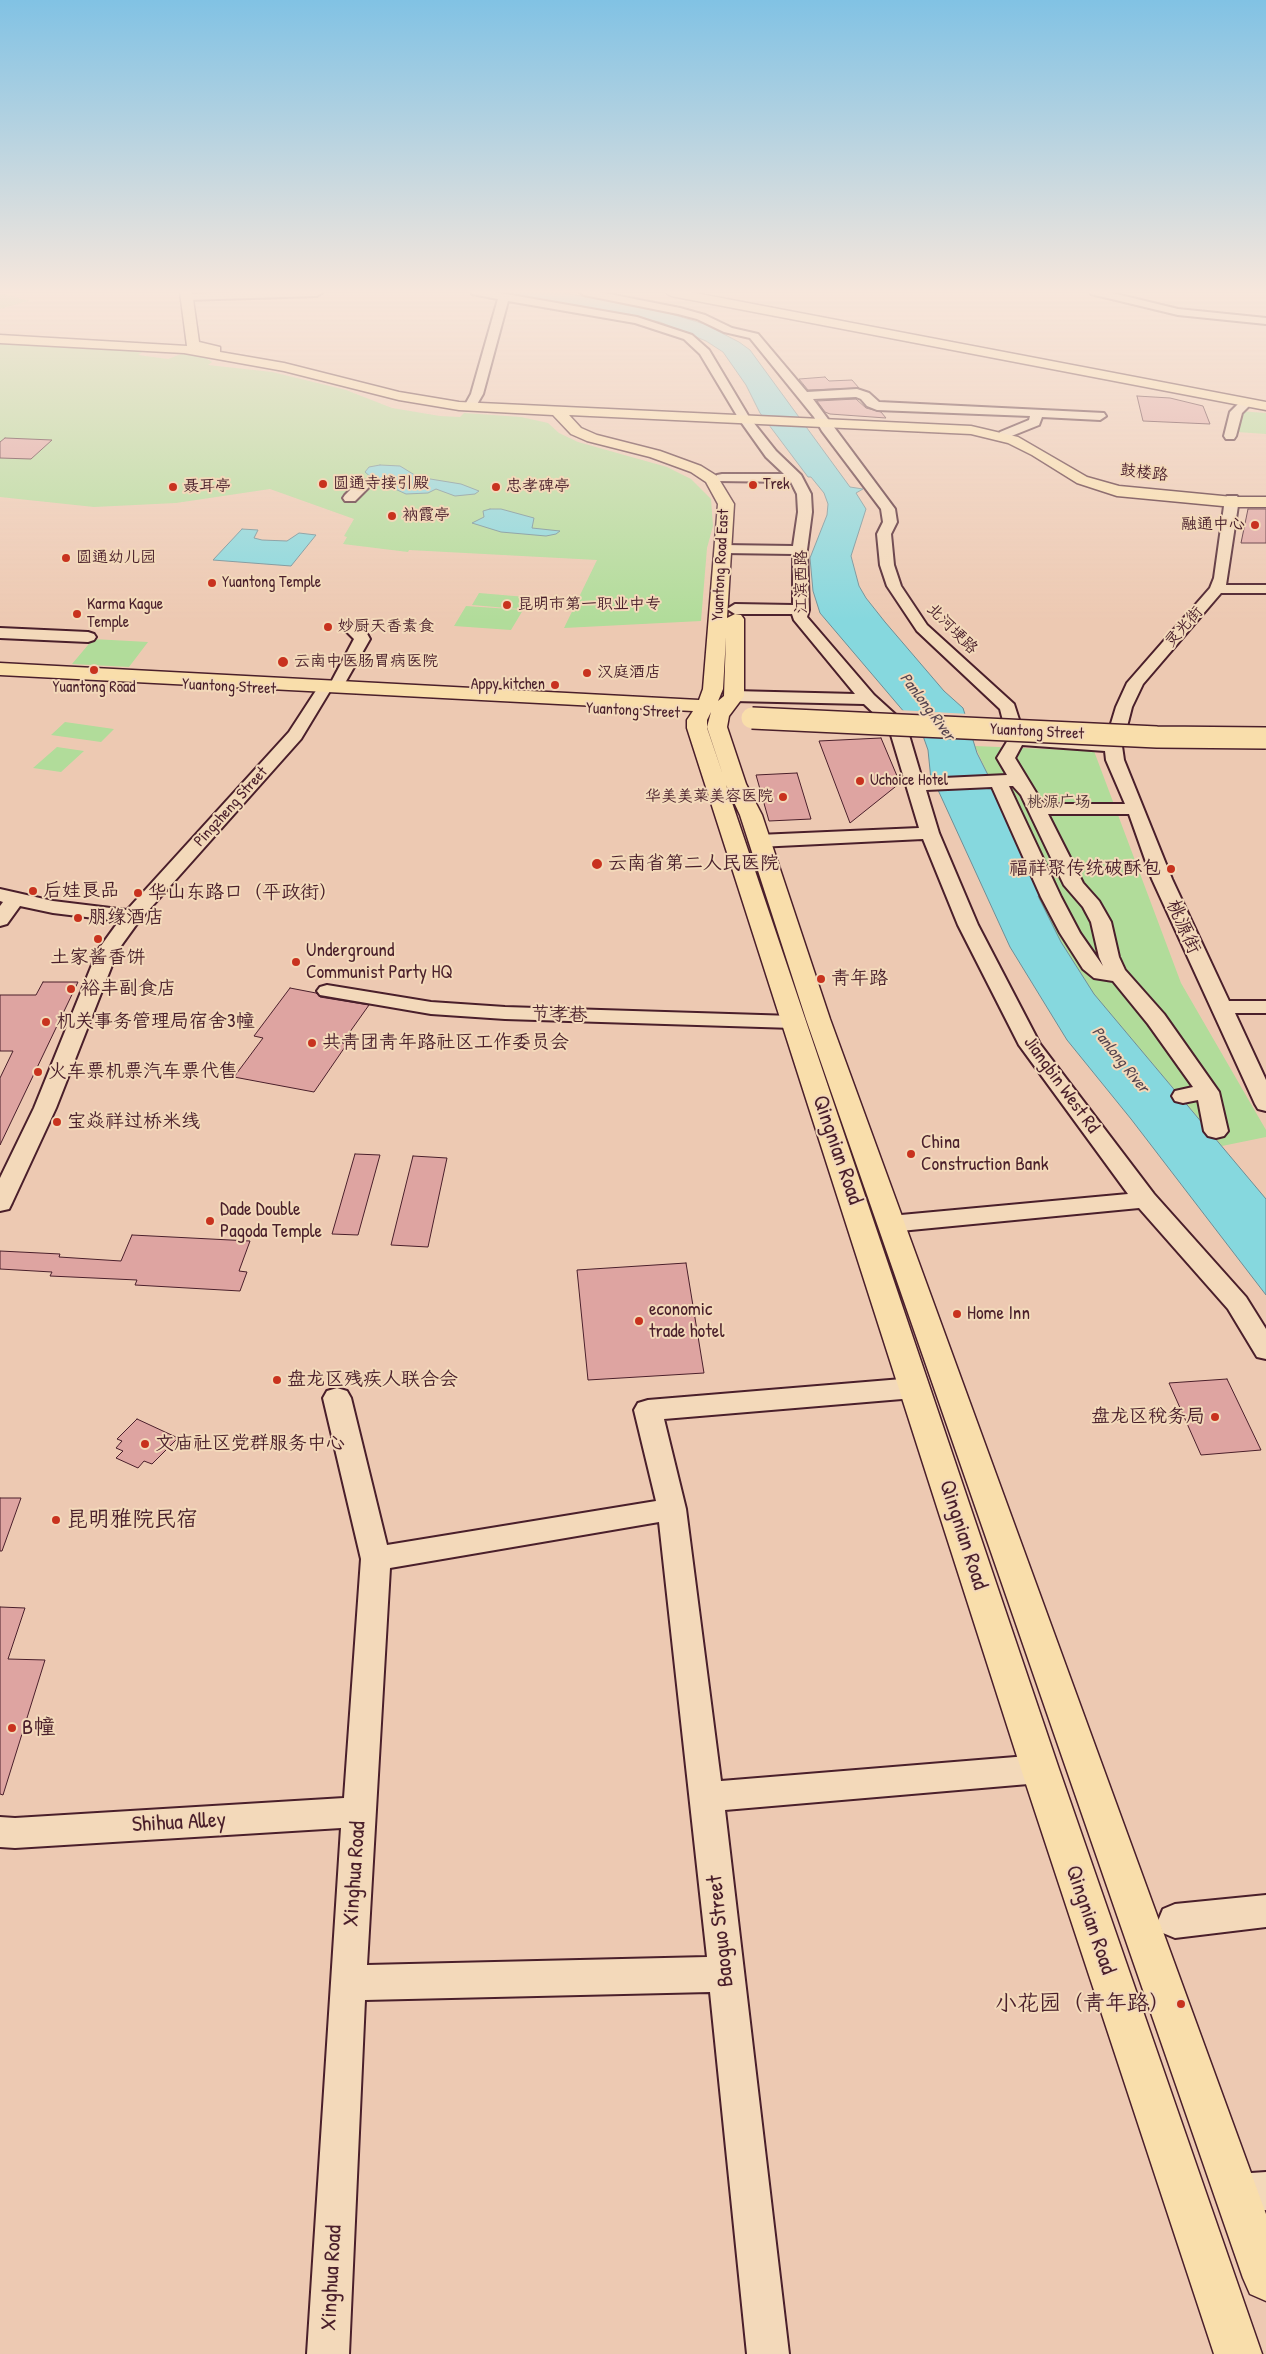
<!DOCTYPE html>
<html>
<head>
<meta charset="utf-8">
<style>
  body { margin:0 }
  canvas { display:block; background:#edc9b2 }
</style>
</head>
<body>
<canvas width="1266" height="2354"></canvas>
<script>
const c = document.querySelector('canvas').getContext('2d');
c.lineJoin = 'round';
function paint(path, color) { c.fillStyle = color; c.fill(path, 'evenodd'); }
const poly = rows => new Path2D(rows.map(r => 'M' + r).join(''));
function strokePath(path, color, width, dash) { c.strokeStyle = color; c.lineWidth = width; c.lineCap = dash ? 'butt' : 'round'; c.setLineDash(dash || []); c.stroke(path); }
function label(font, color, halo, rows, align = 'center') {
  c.font = font + ' "Patrick Hand","LXGW WenKai TC",sans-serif'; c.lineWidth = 4; c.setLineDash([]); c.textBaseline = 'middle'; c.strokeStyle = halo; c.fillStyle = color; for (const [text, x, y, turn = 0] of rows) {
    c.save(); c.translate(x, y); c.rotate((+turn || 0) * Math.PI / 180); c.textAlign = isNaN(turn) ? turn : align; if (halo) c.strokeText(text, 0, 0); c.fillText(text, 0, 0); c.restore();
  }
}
const green = poly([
  [0,293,33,302,28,301,0,309],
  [0,343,145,350,138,355,168,359,184,353,204,357,212,362,208,365,272,372,346,390,392,408,440,416,460,417,464,413,521,417,548,423,559,433,578,442,667,467,691,479,711,499,713,526,707,548,701,621,564,628,597,560,409,550,408,552,343,544,347,537,344,536,354,519,270,489,176,503,94,507,0,497],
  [1239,411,1266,413,1266,434,1237,432],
  [479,593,526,597,519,609,472,605],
  [466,606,495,608,523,610,511,630,454,626],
  [93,639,148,642,129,667,72,664],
  [65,722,114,729,101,742,51,735],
  [975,746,1094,751,1181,983,1266,1130,1266,1137,1222,1146,1094,994,1061,942,1037,896,1042,896],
  [57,747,84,751,61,772,33,768]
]);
const water = poly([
  [500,292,559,292,658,310,704,324,739,342,750,350,850,487,863,489,856,493,866,509,851,556,859,586,866,598,885,622,944,691,963,708,977,753,989,777,931,780,928,750,922,733,820,613,813,591,810,558,827,515,828,504,824,493,811,477,808,477,760,413,746,385,723,352,706,341,660,322,500,292],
  [380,465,400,466,418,477,461,484,479,491,475,494,455,496,436,489,428,493,406,494,373,479,365,472,369,467,380,465],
  [490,509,501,509,534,518,532,528,560,531,556,534,546,536,501,532,472,523,484,517,483,511,490,509],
  [242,529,258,530,254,538,262,540,287,541,299,533,316,535,291,566,213,560,242,529],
  [995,787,1043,896,1038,896,1061,942,1094,994,1266,1199,1266,1295,1131,1119,1067,1040,1010,947,938,790,995,787]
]);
const pier = poly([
  [898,710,969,714,974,734,916,731]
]);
const building = poly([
  [825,377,829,381,852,380,859,388,808,390,799,379,825,377],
  [1137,396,1170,398,1203,406,1210,424,1143,421,1137,396],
  [856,399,866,408,881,412,886,418,830,414,825,412,817,401,856,399],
  [5,438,52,440,31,459,0,458,0,442,5,438],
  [1248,509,1266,509,1266,543,1241,543,1248,509],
  [881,738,900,783,850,823,819,741,881,738],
  [797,773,811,819,769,821,756,775,797,773],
  [43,982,78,982,0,1145,0,1078,13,1051,0,1051,0,995,36,995,43,982],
  [290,988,316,993,320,997,369,1005,342,1043,347,1044,314,1092,234,1077,263,1038,254,1036,290,988],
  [355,1154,380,1155,358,1235,332,1234,355,1154],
  [413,1156,447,1158,428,1247,391,1245,413,1156],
  [132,1235,250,1241,239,1271,247,1272,240,1291,135,1285,137,1280,50,1276,52,1272,0,1269,0,1251,60,1254,59,1257,121,1261,132,1235],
  [686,1263,704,1373,588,1380,577,1270,686,1263],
  [1227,1379,1261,1450,1201,1455,1169,1383,1227,1379],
  [137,1419,178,1438,152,1464,144,1461,138,1468,116,1458,123,1451,116,1448,122,1441,117,1439,137,1419],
  [0,1498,21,1498,2,1551,0,1551,0,1498],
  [0,1607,25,1608,8,1659,45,1660,3,1795,0,1794,0,1607]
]);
const minor = poly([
  [250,292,321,292,322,293,317,296,186,300,181,297,186,294,250,292],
  [471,292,494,292,637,317,692,335,709,350,749,417,776,451,801,475,811,494,812,512,807,550,809,610,807,617,874,695,896,715,909,735,922,779,1007,775,997,758,1008,740,1000,709,917,631,887,586,880,565,877,534,883,522,881,509,822,431,814,417,750,338,724,332,697,319,678,314,584,295,579,292,599,292,680,308,705,315,732,328,758,334,807,392,857,389,869,393,879,402,1104,413,1106,416,1100,420,1042,417,1039,425,1004,439,1000,438,998,435,1000,432,1029,420,1030,416,877,410,867,406,861,399,856,397,813,399,895,509,897,522,891,534,894,565,901,586,927,625,1014,704,1024,735,1106,740,1116,707,1127,683,1210,588,1214,578,1225,499,1227,496,1237,496,1239,499,1226,585,1266,585,1266,593,1221,593,1143,684,1132,707,1122,746,1124,760,1172,879,1229,1001,1266,1001,1266,1013,1235,1013,1266,1080,1266,1111,1258,1109,1255,1104,1152,879,1129,814,1048,814,1083,883,1099,901,1111,922,1119,957,1125,970,1164,1014,1219,1092,1228,1131,1224,1136,1216,1138,1208,1136,1204,1131,1198,1100,1183,1103,1175,1101,1172,1096,1175,1091,1193,1087,1148,1024,1113,981,1094,978,1083,969,1060,933,1041,897,992,787,926,790,939,833,978,925,1040,1044,1154,1194,1246,1297,1266,1329,1266,1359,1257,1357,1228,1309,1139,1208,890,1232,881,1230,878,1224,881,1218,890,1216,1128,1194,1019,1045,958,925,923,839,758,847,751,845,749,841,751,837,758,835,919,828,891,735,883,722,864,704,734,701,728,700,726,696,728,692,734,691,855,694,794,620,792,614,735,614,727,609,735,604,793,605,793,554,724,553,717,549,724,545,793,546,798,512,797,494,791,482,717,481,715,478,717,475,722,474,784,474,766,457,739,419,700,354,684,339,635,323,508,301,483,394,476,406,468,406,466,403,471,394,498,299,472,294,471,292],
  [1022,745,1105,751,1106,760,1125,804,1043,804,1015,758,1022,745],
  [1009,786,1013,786,1021,795,1064,885,1083,907,1091,922,1099,957,1103,966,1080,933,1061,897,1009,786],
  [1090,292,1108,292,1178,309,1266,318,1266,324,1178,315,1091,294,1090,292],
  [1246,399,1252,403,1242,413,1236,436,1234,439,1226,439,1224,436,1230,412,1242,400,1246,399],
  [364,480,371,484,369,487,355,501,345,501,343,498,345,495,359,481,364,480],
  [349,621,365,630,370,639,341,690,330,691,301,739,139,921,118,950,56,1108,12,1203,9,1209,0,1211,0,1178,34,1108,98,950,119,921,53,913,20,906,7,924,0,926,0,906,3,902,0,901,0,889,53,901,127,910,289,732,317,689,328,688,354,639,341,626,344,623,349,621],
  [0,628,88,632,94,634,96,637,94,640,88,642,0,638,0,628],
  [327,985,431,1002,505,1007,793,1016,801,1017,804,1022,801,1027,793,1028,505,1019,431,1014,320,995,317,991,320,987,327,985],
  [914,1378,924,1381,927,1388,924,1395,914,1398,664,1419,686,1509,721,1781,1040,1755,1052,1759,1056,1769,1052,1779,1040,1783,725,1810,789,2354,747,2354,710,1992,365,2000,349,2354,307,2354,341,1828,15,1848,0,1847,0,1817,15,1818,344,1798,361,1559,323,1398,327,1391,337,1388,347,1391,351,1398,387,1545,656,1501,634,1410,638,1403,648,1400,914,1378],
  [659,1522,707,1957,367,1965,390,1568,659,1522],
  [1266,1895,1266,1927,1175,1938,1163,1933,1158,1921,1163,1909,1175,1904,1266,1895],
  [1266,2172,1266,2210,1236,2214,1222,2208,1216,2194,1222,2180,1236,2174,1266,2172]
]);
const major = poly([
  [180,292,192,292,199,342,220,347,220,352,284,363,399,392,459,402,971,426,1018,437,1087,477,1119,486,1233,497,1266,497,1266,507,1233,507,1117,496,1077,483,1032,455,1008,443,971,434,569,415,581,428,597,435,660,451,701,466,717,476,734,504,727,618,735,614,741,615,744,619,744,696,729,716,727,727,746,784,762,815,830,1019,1266,2214,1266,2301,1250,2294,1243,2278,806,1019,740,815,726,785,1059,1769,1262,2354,1214,2354,1021,1769,687,728,687,720,693,711,0,675,0,663,699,700,703,689,718,504,706,482,691,472,650,457,587,441,571,434,553,415,459,410,399,400,284,371,184,353,0,343,0,335,187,346,180,292],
  [726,637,724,696,718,701,723,689,726,637],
  [711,712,707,727,723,775,707,728,707,720,711,712],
  [665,292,690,292,1266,402,1266,410,671,296,665,292]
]);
const majorBridge = poly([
  [752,718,1157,737,1266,738]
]);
const markers = [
  [323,484,5,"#c8321e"],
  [753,485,5,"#c8321e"],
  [173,487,5,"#c8321e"],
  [496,487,5,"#c8321e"],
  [392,516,5,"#c8321e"],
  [1255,525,5,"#c8321e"],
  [66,558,5,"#c8321e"],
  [212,583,5,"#c8321e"],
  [507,605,5,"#c8321e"],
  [77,614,5,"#c8321e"],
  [328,627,5,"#c8321e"],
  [283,662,6,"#c8321e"],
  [94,670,5,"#c8321e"],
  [587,673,5,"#c8321e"],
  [555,685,5,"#c8321e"],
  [860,781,5,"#c8321e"],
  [783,797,5,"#c8321e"],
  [597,864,6,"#c8321e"],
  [1171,869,5,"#c8321e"],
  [33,891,5,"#c8321e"],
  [138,893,5,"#c8321e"],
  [78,918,5,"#c8321e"],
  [98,939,5,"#c8321e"],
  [296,962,5,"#c8321e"],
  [821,979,5,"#c8321e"],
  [71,989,5,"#c8321e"],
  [46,1022,5,"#c8321e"],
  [312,1043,5,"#c8321e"],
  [38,1072,5,"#c8321e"],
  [57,1122,5,"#c8321e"],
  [911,1154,5,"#c8321e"],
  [210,1221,5,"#c8321e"],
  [957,1314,5,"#c8321e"],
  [639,1321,5,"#c8321e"],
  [277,1380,5,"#c8321e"],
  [1215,1417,5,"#c8321e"],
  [145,1444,5,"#c8321e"],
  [56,1520,5,"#c8321e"],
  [12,1728,5,"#c8321e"],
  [1181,2004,5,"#c8321e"]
];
const farStreetnames = [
  ["鼓楼路",1144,473,7],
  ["Yuantong Road East",721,565,-87],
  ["江滨西路",802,582,-90],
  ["灵光街",1184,627,-48],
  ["北河埂路",952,629,45],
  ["Yuantong Street",229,687,3],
  ["Yuantong Street",633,711,3],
  ["Yuantong Street",1037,732,3],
  ["Pingzheng Street",231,807,-48]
];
const farPoinames = [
  ["圆通寺接引殿",333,484],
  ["Trek",763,485],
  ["聂耳亭",183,487],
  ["忠孝碑亭",506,487],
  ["衲霞亭",402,516],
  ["融通中心",1245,525,"right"],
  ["圆通幼儿园",76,558],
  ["Yuantong Temple",222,583],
  ["Karma Kague",87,605],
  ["Temple",87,623],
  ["昆明市第一职业中专",517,605],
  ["妙厨天香素食",338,627],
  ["云南中医肠胃病医院",294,662],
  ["汉庭酒店",597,673],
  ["Appy kitchen",545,685,"right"],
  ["Yuantong Road",94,688,"center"],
  ["Uchoice Hotel",870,781],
  ["华美美莱美容医院",773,797,"right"]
];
const farWaternames = [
  ["Panlong River",927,707,53],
  ["Panlong River",1120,1060,51]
];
const farParknames = [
  ["桃源广场",1059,803]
];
const poiNames = [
  ["云南省第二人民医院",608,864],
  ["福祥聚传统破酥包",1161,869,"right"],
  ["后娃良品",43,891],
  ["华山东路口（平政街）",148,893],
  ["朋缘酒店",88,918],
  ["Underground",306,951],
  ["Communist Party HQ",306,973],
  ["土家酱香饼",98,958,"center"],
  ["青年路",831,979],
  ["裕丰副食店",81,989],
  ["机关事务管理局宿舍3幢",56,1022],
  ["共青团青年路社区工作委员会",322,1043],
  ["火车票机票汽车票代售",48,1072],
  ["宝焱祥过桥米线",67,1122],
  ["China",921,1143],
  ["Construction Bank",921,1165],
  ["Dade Double",220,1210],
  ["Pagoda Temple",220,1232],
  ["economic",649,1310],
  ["trade hotel",649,1332],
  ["Home Inn",967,1314],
  ["盘龙区残疾人联合会",287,1380],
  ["盘龙区税务局",1205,1417,"right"],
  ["文庙社区党群服务中心",155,1444]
];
const streetNames = [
  ["桃源街",1183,927,66],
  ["节孝巷",559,1015,2],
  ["Jiangbin West Rd",1061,1085,54]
];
const nearStreetnames = [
  ["Qingnian Road",837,1150,71],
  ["Qingnian Road",963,1535,72],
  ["Shihua Alley",179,1823,-3],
  ["Xinghua Road",355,1874,-86],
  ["Qingnian Road",1090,1920,71],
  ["Baoguo Street",721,1931,-96],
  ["Xinghua Road",332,2278,-87]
];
const nearPoinames = [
  ["昆明雅院民宿",66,1520],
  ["B幢",22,1728],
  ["小花园（青年路）",1171,2004,"right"]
];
paint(green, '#b1dc9a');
paint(water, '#86d8de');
strokePath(water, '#6e8e96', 1);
paint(pier, '#edc9b2');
paint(building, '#dea4a1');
strokePath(building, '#4a1f2b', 1);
strokePath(minor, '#4a1f2b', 4);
strokePath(major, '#4a1f2b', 3);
paint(minor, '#f3d9ba');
paint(major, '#f9deab');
strokePath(majorBridge, '#4a1f2b', 24, []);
strokePath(majorBridge, '#f9deab', 21);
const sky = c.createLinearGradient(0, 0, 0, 621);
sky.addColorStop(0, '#81c2e4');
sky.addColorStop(0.47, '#f7e7dc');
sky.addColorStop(1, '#f7e7dc00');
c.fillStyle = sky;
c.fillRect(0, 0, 1266, 621);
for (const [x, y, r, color] of markers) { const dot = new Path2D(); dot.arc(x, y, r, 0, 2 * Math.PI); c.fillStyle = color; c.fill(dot); strokePath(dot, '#f3d9ba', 2); }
label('16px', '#4a1f2b', '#f3d9ba', farStreetnames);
label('16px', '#4a1f2b', '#f3d9ba', farPoinames, 'left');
label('italic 16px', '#56444f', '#f3d9ba', farWaternames);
label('16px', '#593b3c', '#f3d9ba', farParknames);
label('19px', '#4a1f2b', '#f3d9ba', poiNames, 'left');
label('19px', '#4a1f2b', '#f3d9ba', streetNames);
label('22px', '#4a1f2b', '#f3d9ba', nearStreetnames);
label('22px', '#4a1f2b', '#f3d9ba', nearPoinames, 'left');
</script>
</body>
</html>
